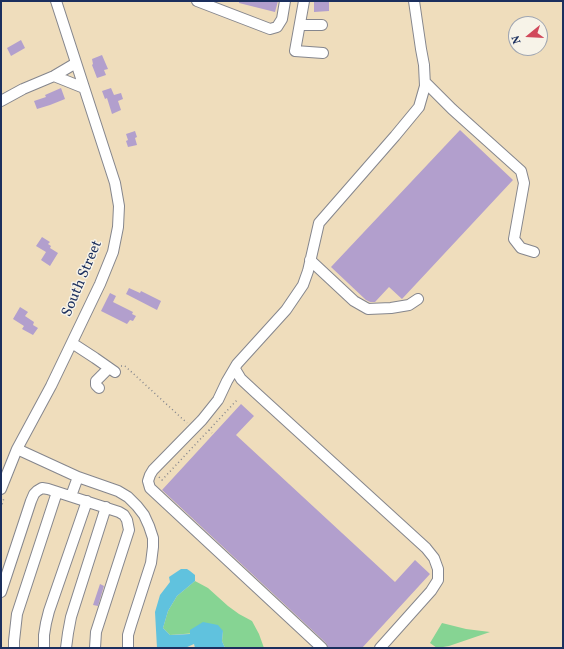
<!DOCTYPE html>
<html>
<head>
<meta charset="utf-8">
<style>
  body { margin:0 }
  #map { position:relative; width:564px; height:649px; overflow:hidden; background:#efddbc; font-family:Vollkorn,serif }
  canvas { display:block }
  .frame { position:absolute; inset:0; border:2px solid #1b2f5e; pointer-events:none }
  .north { position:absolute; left:508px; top:16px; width:40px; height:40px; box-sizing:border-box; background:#f7f3e8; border:1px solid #9fa5b1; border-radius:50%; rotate:252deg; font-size:11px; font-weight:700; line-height:16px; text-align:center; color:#1b2f5e }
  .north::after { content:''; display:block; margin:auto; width:14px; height:18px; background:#d1495b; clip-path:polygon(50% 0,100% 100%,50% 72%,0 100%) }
</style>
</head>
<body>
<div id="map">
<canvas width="564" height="649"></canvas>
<div class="frame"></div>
<div class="north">N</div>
</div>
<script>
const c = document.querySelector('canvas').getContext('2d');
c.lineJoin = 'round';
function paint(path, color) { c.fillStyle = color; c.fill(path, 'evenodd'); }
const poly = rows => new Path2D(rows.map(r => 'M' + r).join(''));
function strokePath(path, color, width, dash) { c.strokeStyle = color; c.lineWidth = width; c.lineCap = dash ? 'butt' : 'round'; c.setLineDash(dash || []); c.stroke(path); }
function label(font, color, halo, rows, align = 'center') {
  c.font = font + ' Vollkorn,serif'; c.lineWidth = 3; c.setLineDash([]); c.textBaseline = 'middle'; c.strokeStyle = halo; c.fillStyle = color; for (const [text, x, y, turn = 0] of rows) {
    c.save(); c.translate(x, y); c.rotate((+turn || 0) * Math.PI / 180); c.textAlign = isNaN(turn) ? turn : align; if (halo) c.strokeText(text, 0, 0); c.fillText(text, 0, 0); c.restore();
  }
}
const green = poly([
  [195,581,208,588,228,606,239,614,252,621,259,634,264,648,225,648,222,641,223,631,170,635,163,628,168,611,177,596],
  [442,623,466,629,490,632,449,646,437,648,430,643]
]);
const water = poly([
  [181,569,187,569,190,571,195,575,195,581,177,596,168,611,163,628,170,635,190,634,190,630,203,622,218,625,223,631,222,641,225,648,195,648,194,644,185,648,157,648,155,612,160,595,170,582,169,577]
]);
const building = poly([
  [239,1,278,1,275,12,239,3],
  [314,1,329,1,329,11,314,12],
  [21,40,25,48,11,56,7,48],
  [102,55,108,69,104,70,106,75,97,78,92,65,93,64,92,59],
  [61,88,65,99,50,105,37,109,34,101,46,97,45,95],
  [111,88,114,95,121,93,123,99,118,101,121,110,112,114,107,98,105,99,102,91],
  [460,130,513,180,402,299,389,287,375,302,370,302,366,300,331,267],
  [135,131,137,137,135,138,137,145,128,147,126,141,128,140,126,134],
  [42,237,50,242,48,244,51,246,50,248,58,253,50,266,41,260,46,252,36,246],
  [129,288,140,293,141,291,161,301,157,310,126,294],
  [110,293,116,296,113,302,133,312,132,314,136,316,133,321,130,320,127,324,101,311],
  [20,307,28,312,25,316,34,322,33,325,38,328,33,335,22,329,24,326,13,319],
  [241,404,254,416,236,435,395,582,415,560,430,574,362,648,328,648,326,643,162,490],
  [100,584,104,586,98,606,93,605]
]);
const path = poly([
  [121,366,125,366,187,423],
  [209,430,212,433],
  [159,477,162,480,237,400,238,401],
  [1,508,4,498]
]);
const minor = poly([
  [197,1,270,29,277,27,282,19,285,1],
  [304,1,295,51,323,53],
  [300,25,322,25],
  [54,76,84,88],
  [425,82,452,109,521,171,524,183,514,239,521,248,534,252],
  [1,101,23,89,54,76,76,63],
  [310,260,354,301,368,309,391,308,409,305,418,299],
  [72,343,95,358,115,372],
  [235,369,241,379,255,392,426,548,434,558,438,569,438,580,431,591,380,648],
  [99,388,96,385,96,381,109,368],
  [17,449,78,477,118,491,128,497,137,506,144,515,149,526,153,538,153,547,151,563,131,625,128,635,128,648],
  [1,489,17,449,51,386,100,284,113,252,118,227,119,206,115,183,56,1],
  [71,496,78,477],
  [1,592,31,501,34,494,37,491,42,488,48,489,119,512,124,515,127,520,129,530,96,632,95,648],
  [14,648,14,641,17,614,57,492],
  [44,648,44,635,46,623,49,611,87,501],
  [66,648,68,633,71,617,106,507],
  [322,648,150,488,148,481,150,475,153,470,202,420,218,400,227,381,237,364,286,310,303,285,308,271,319,223,395,136,419,107,425,86,424,65,421,49,414,1]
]);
const streetNames = [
  ["South Street",83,279,-67]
];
paint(green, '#86d493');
paint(water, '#60c2de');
paint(building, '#b29fcd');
strokePath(minor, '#85868d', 12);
strokePath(path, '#85868d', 1.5, [1, 3]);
strokePath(minor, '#fff', 10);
label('15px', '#1b2f5e', '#f7f3e8', streetNames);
</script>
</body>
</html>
